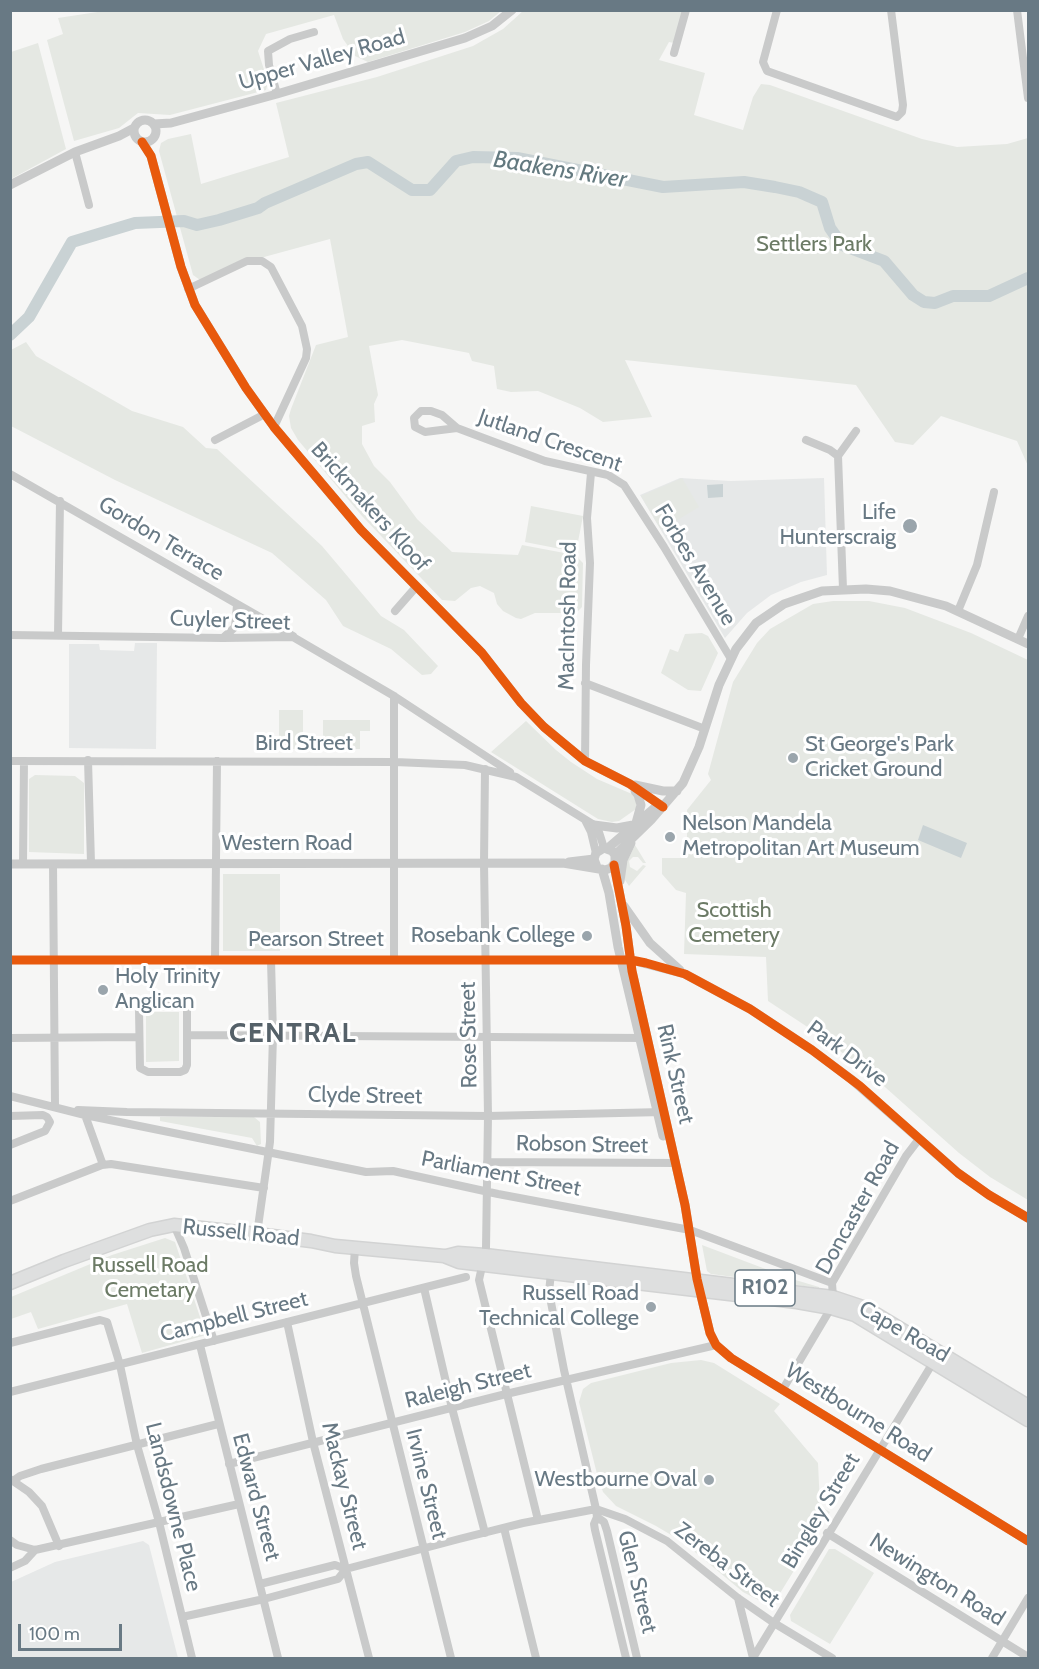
<!DOCTYPE html>
<html>
<head>
<meta charset="utf-8">
<style>
  body { margin:0 }
  #map { position:relative; width:1039px; height:1669px; overflow:hidden; background:#f6f6f5; font-family:Cabin,sans-serif }
  canvas { display:block }
  .frame { position:absolute; inset:0; border:12px solid #687984; pointer-events:none }
  .scale { position:absolute; left:18px; top:1624px; width:104px; height:27px; box-sizing:border-box; border:3px solid #687984; border-top:0; padding-left:8px; font-size:18px; line-height:21px; white-space:nowrap; color:#687984; -webkit-text-stroke:4px #fff; paint-order:stroke }
</style>
</head>
<body>
<div id="map">
<canvas width="1039" height="1669"></canvas>
<div class="frame"></div>
<div class="scale">100 m</div>
</div>
<script>
const c = document.querySelector('canvas').getContext('2d');
c.lineJoin = 'round';
function paint(path, color) { c.fillStyle = color; c.fill(path, 'evenodd'); }
const poly = rows => new Path2D(rows.map(r => 'M' + r).join(''));
function strokePath(path, color, width, dash) { c.strokeStyle = color; c.lineWidth = width; c.lineCap = dash ? 'butt' : 'round'; c.setLineDash(dash || []); c.stroke(path); }
function label(font, color, halo, rows, align = 'center') {
  c.font = font + ' Cabin,sans-serif'; c.lineWidth = 6; c.setLineDash([]); c.textBaseline = 'middle'; c.strokeStyle = halo; c.fillStyle = color; for (const [text, x, y, turn = 0] of rows) {
    c.save(); c.translate(x, y); c.rotate((+turn || 0) * Math.PI / 180); c.textAlign = isNaN(turn) ? turn : align; if (halo) c.strokeText(text, 0, 0); c.fillText(text, 0, 0); c.restore();
  }
}
const built = poly([
  [680,478,731,481,824,478,827,575,801,582,771,595,747,613,725,638,640,495],
  [135,643,157,643,156,749,69,748,69,644,99,644,100,650,134,651],
  [143,1541,149,1545,178,1658,11,1658,11,1582,55,1562]
]);
const green = poly([
  [104,11,104,10,501,11,489,21,465,32,368,62,355,56,343,39,334,15,266,34,258,51,268,82,266,90,170,115,138,113,119,128,74,141,47,40,63,34,58,18],
  [523,11,683,11,674,43,669,42,659,60,705,73,694,115,743,130,753,97,761,84,770,85,922,139,957,147,1007,144,1028,138,1028,466,1017,441,941,416,913,445,895,442,856,385,625,360,652,417,603,422,580,408,538,391,511,392,497,389,494,366,472,361,469,353,402,340,369,346,378,395,374,404,375,422,362,426,362,444,374,466,390,482,417,519,452,552,518,555,522,545,575,555,583,563,582,607,576,613,535,613,521,619,516,618,503,611,497,604,494,593,480,586,471,588,455,601,442,600,362,516,298,440,291,428,289,416,291,409,316,345,348,337,330,239,253,260,203,282,193,275,159,151,161,143,168,139,191,134,201,184,289,157,276,103,377,77,473,46,503,29],
  [38,43,66,149,11,179,11,52],
  [26,342,36,356,132,411,183,427,206,448,217,449,322,546,381,616,404,630,438,666,431,674,422,675,391,649,343,626,326,600,272,553,115,480,11,426,11,350],
  [682,478,699,507,661,530,641,496],
  [531,506,583,516,576,552,525,542],
  [833,601,869,601,905,608,971,633,1028,660,1028,1200,990,1177,959,1153,867,1071,806,1026,768,1001,766,957,684,954,686,893,676,890,662,874,662,858,687,858,687,810,711,780,708,774,733,682,757,643,770,629,813,604],
  [702,633,708,636,718,653,701,691,688,690,661,673,670,649,678,652,685,634],
  [279,710,303,710,303,749,279,749],
  [323,720,370,720,370,731,360,731,360,749,323,749],
  [526,721,556,750,571,762,597,779,632,794,636,801,636,809,619,821,612,822,598,819,491,752],
  [35,775,75,776,84,783,84,854,29,852,29,779],
  [635,845,646,863,643,863,638,857,633,857,629,861,630,867,637,871,643,865,646,866,629,886,625,880,624,868],
  [223,874,280,874,280,951,223,951],
  [146,1012,179,1012,179,1061,146,1062],
  [160,1117,254,1117,260,1122,261,1144,257,1146,252,1138,160,1121],
  [165,1238,175,1242,206,1335,142,1353,127,1304,38,1329,31,1312,11,1319,11,1297,112,1255],
  [702,1245,792,1279,819,1287,819,1288,711,1274,707,1271],
  [701,1360,714,1363,780,1404,774,1411,818,1463,820,1506,830,1512,774,1603,768,1605,743,1592,683,1542,656,1526,616,1506,603,1492,597,1474,579,1402,583,1389,591,1383,671,1363],
  [829,1549,835,1549,874,1573,830,1644,791,1621,790,1615]
]);
const water = poly([
  [723,484,723,497,708,498,707,485],
  [923,825,967,843,961,858,918,840]
]);
const river = poly([
  [10,335,29,317,72,242,135,223,184,221,197,225,219,220,258,208,265,203,356,164,368,162,412,190,430,190,456,161,473,157,517,158,663,187,744,182,775,187,799,192,822,202,830,228,842,245,884,261,913,295,924,302,935,303,953,296,989,296,1028,278]
]);
const minor = poly([
  [777,10,763,62,767,71,897,117,902,112,903,105,891,10],
  [1017,10,1028,98],
  [674,53,686,10],
  [277,94,269,65,268,51,290,39,314,32],
  [75,152,89,205],
  [188,289,247,261,262,261,271,267,302,326,307,349,306,358,274,427],
  [457,428,425,432,415,427,414,418,421,411,431,411,442,415,457,428,545,461,608,475,624,485,664,547,731,659],
  [215,440,265,414],
  [806,440,830,450,838,456,843,589],
  [838,456,856,431],
  [10,474,293,636],
  [395,611,416,587],
  [958,611,977,565,994,492],
  [10,635,223,638,293,637,394,696,510,772],
  [58,635,60,501],
  [224,637,235,627,237,605],
  [1018,639,1028,616],
  [585,683,705,729],
  [394,696,394,959],
  [88,760,91,863],
  [10,761,395,762,465,765,516,777,594,825,598,829,604,848],
  [585,761,586,665,590,563,587,518,591,473],
  [485,769,484,863,488,1116,486,1248,479,1280,538,1520],
  [585,820,591,832,596,853],
  [23,864,24,761],
  [53,864,55,1106],
  [215,959,217,761],
  [10,960,622,960],
  [144,1003,181,1003,187,1006,187,1065,185,1070,180,1072,148,1072,140,1068,139,1010,144,1003],
  [187,1035,643,1038],
  [10,1038,138,1037],
  [10,1096,85,1115,366,1172,393,1171,498,1194,690,1230,832,1283],
  [78,1110,127,1112,488,1116,663,1112],
  [85,1115,103,1165],
  [10,1116,43,1115,47,1117,50,1122,45,1131,10,1145],
  [487,1162,676,1163],
  [10,1201,102,1165,111,1164,264,1188],
  [174,1225,184,1248,214,1341],
  [257,1234,270,1142,273,1035,271,960],
  [355,1248,354,1263,356,1276,451,1658],
  [551,1273,549,1292,564,1370,596,1509,597,1517,594,1524,595,1530,626,1658],
  [424,1288,452,1408,485,1533],
  [287,1322,313,1442,369,1658],
  [10,1343,100,1320,107,1322,120,1365,137,1445,159,1522,192,1658],
  [200,1345,278,1658],
  [783,1389,831,1308,833,1297,832,1283,906,1156,919,1139],
  [10,1392,466,1277],
  [229,1464,506,1394,716,1345],
  [10,1479,29,1492,42,1506,59,1546],
  [13,1481,20,1476,41,1469,218,1424],
  [597,1517,604,1522,607,1531,637,1658],
  [504,1528,536,1658],
  [827,1533,1028,1657],
  [10,1540,17,1545,35,1550,239,1504],
  [10,1568,25,1561,35,1550],
  [260,1584,335,1565,346,1569],
  [738,1598,753,1658],
  [182,1617,264,1599,338,1579,346,1569,459,1539,523,1523,596,1509,625,1519,667,1541,738,1598,774,1623,832,1658],
  [753,1658,934,1361],
  [992,1658,1028,1598]
]);
const tertiary = poly([
  '134 131a11 11 0 1 1 22 0a11 11 0 1 1-22 0Z',
  [154,124,171,123,277,94,465,38,492,26,512,10],
  [142,142,151,156,181,267,195,305,246,388,274,427,361,530,482,653,521,703,544,727,585,761,630,784,663,807],
  [10,185,75,152,119,136,134,128],
  [635,785,663,791,677,791],
  [635,791,638,795,641,805,636,823],
  [594,825,617,828,633,825],
  [608,848,658,805],
  [615,855,651,820,683,783,699,747,719,685,736,649,756,623,784,604,822,591,866,589,890,591,946,606,1028,644],
  [569,862,594,859],
  [10,864,563,863,605,870,611,868,615,862,615,855,612,851,604,848,596,853,594,859,597,867],
  [614,865,626,926,632,971,685,1205,697,1279,710,1333,716,1345,731,1358,1028,1541],
  [602,869,609,893,618,947,663,1136],
  [620,881,623,860,631,843],
  [624,906,650,943,680,970],
  [622,960,631,960,685,974,750,1009,812,1050,851,1079,958,1173,989,1195,1028,1218]
]);
const primary = poly([
  [446,1256,458,1253,485,1255,833,1297,866,1308,1028,1406],
  [10,1283,64,1261,150,1230,174,1225,257,1234,311,1241,335,1246,444,1256,459,1262,797,1302,831,1308,855,1315,1028,1420]
]);
const cycleway = poly([
  [142,142,151,156,181,267,195,305,246,388,274,427,361,530,482,653,521,703,544,727,585,761,630,784,663,807],
  [614,865,626,926,632,971,685,1205,697,1279,710,1333,716,1345,731,1358,1028,1541],
  [10,960,631,960,646,963,685,974,750,1009,812,1050,860,1086,958,1173,989,1195,1028,1218]
]);
const markers = [
  [910,526,8,"#9aa5ac"],
  [793,758,6,"#9aa5ac"],
  [670,837,6,"#9aa5ac"],
  [587,936,6,"#9aa5ac"],
  [103,990,6,"#9aa5ac"],
  [651,1307,6,"#9aa5ac"],
  [709,1480,6,"#9aa5ac"]
];
const shields = [
  [765,1288,60]
];
const shieldNames = [
  ["R102",765,1288]
];
const streetNames = [
  ["Upper Valley Road",322,60,-16],
  ["Jutland Crescent",550,441,19],
  ["Brickmakers Kloof",370,507,48],
  ["Gordon Terrace",161,539,31],
  ["Forbes Avenue",695,565,59],
  ["MacIntosh Road",568,616,-89],
  ["Cuyler Street",230,621,2],
  ["Bird Street",304,744],
  ["Western Road",287,844],
  ["Pearson Street",316,940],
  ["Rose Street",469,1035,-91],
  ["Park Drive",847,1054,37],
  ["Rink Street",675,1074,77],
  ["Clyde Street",365,1096,1],
  ["Robson Street",582,1145,1],
  ["Parliament Street",501,1174,11],
  ["Doncaster Road",858,1208,-61],
  ["Russell Road",241,1233,6],
  ["Campbell Street",234,1317,-14],
  ["Cape Road",904,1332,30],
  ["Raleigh Street",468,1386,-14],
  ["Westbourne Road",858,1413,32],
  ["Irvine Street",426,1484,76],
  ["Mackay Street",344,1486,76],
  ["Edward Street",256,1497,75],
  ["Landsdowne Place",173,1507,76],
  ["Bingley Street",821,1511,-59],
  ["Zereba Street",727,1565,37],
  ["Newington Road",937,1580,32],
  ["Glen Street",637,1582,76]
];
const parkNames = [
  ["Settlers Park",814,245],
  ["Scottish",734,911],
  ["Cemetery",734,936],
  ["Russell Road",150,1266],
  ["Cemetary",150,1291]
];
const poiNames = [
  ["Life",896,513],
  ["Hunterscraig",896,538],
  ["St George's Park",805,745,"left"],
  ["Cricket Ground",805,770,"left"],
  ["Nelson Mandela",682,824,"left"],
  ["Metropolitan Art Museum",682,849,"left"],
  ["Rosebank College",575,936],
  ["Holy Trinity",115,977,"left"],
  ["Anglican",115,1002,"left"],
  ["Russell Road",639,1294],
  ["Technical College",639,1319],
  ["Westbourne Oval",697,1480]
];
const waterNames = [
  ["Baakens River",560,170,9]
];
const districtNames = [
  ["CENTRAL",293,1034]
];
paint(built, '#e6e8e8');
paint(green, '#e5e8e3');
paint(water, '#c9d2d4');
strokePath(river, '#c9d2d4', 12);
strokePath(primary, '#d2d3d3', 15);
strokePath(minor, '#c9caca', 8);
strokePath(tertiary, '#c9caca', 9);
strokePath(primary, '#dedfdf', 12);
strokePath(cycleway, '#e8590c', 9);
for (const [x, y, r, color] of markers) { const dot = new Path2D(); dot.arc(x, y, r, 0, 2 * Math.PI); c.fillStyle = color; c.fill(dot); strokePath(dot, '#fff', 2); }
for (const [x, y, w] of shields) { const box = new Path2D(); box.roundRect(x - w / 2, y - 18, w, 36, 4.5); c.fillStyle = '#fff'; c.fill(box); strokePath(box, '#687984', 1.5); }
label('bold 21px', '#687984', null, shieldNames);
label('22px', '#687984', '#fff', streetNames);
label('22px', '#6c7b66', '#fff', parkNames);
label('22px', '#687984', '#fff', poiNames, 'right');
label('italic 24px', '#63797f', '#fff', waterNames);
c.letterSpacing = '1.5px';
label('bold 28px', '#556169', '#fff', districtNames);
c.letterSpacing = '0px';
</script>
</body>
</html>
